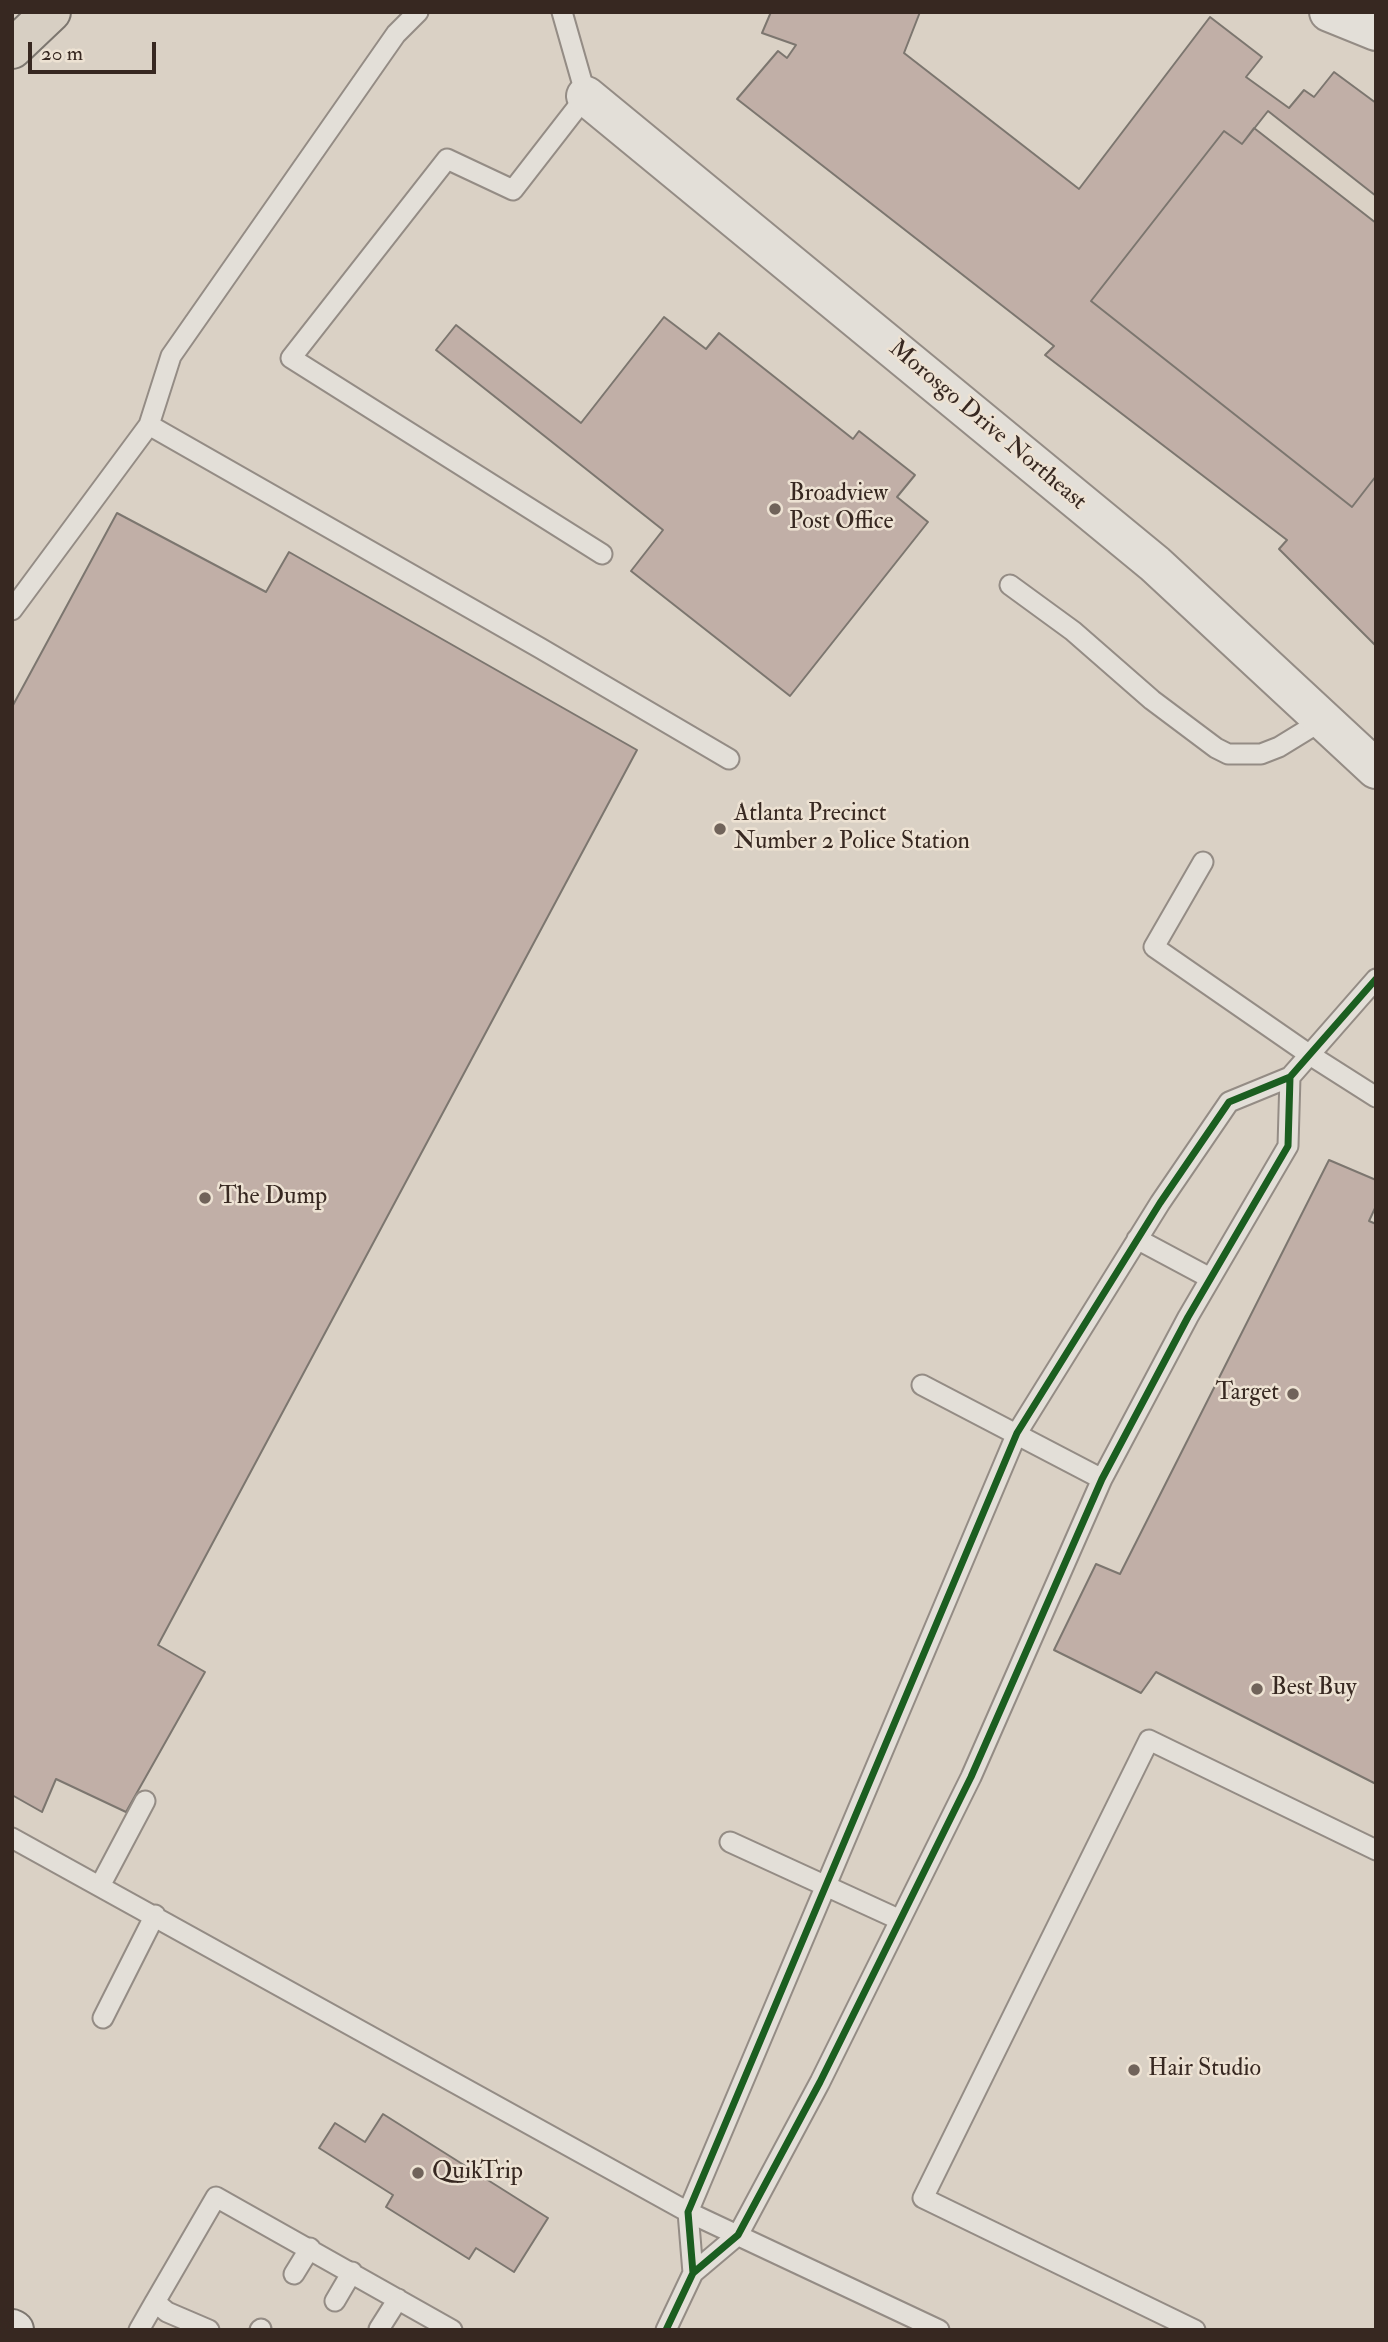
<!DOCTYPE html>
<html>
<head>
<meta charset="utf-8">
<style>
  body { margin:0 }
  #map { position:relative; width:1388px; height:2342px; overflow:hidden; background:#dad1c5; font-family:"IM FELL Double Pica",serif }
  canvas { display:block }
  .frame { position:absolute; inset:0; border:14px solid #372821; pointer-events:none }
  .scale { position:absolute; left:28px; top:42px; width:128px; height:32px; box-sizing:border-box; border:4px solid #372821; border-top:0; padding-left:9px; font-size:21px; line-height:24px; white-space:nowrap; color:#372821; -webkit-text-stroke:5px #ede2d3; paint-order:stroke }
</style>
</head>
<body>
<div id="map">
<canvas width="1388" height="2342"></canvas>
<div class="frame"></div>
<div class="scale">20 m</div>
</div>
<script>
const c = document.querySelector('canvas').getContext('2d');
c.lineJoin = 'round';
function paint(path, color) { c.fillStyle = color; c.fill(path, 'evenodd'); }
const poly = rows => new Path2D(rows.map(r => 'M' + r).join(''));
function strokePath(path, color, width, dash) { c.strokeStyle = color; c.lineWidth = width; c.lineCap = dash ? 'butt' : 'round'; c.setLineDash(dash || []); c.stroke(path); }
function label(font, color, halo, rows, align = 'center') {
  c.font = font + ' "IM FELL Double Pica",serif'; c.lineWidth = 5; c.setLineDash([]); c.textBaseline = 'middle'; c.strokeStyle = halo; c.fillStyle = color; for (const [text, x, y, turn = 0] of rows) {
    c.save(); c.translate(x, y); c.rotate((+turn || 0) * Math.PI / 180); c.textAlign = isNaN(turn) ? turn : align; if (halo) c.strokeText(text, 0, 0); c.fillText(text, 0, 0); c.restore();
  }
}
const building = poly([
  [771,12,920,12,904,53,1079,189,1210,17,1262,57,1246,77,1289,108,1304,90,1314,97,1334,72,1376,103,1376,196,1268,111,1242,144,1224,131,1091,301,1352,507,1376,476,1376,646,1279,549,1287,540,1045,355,1054,346,737,99,778,51,787,58,796,45,762,33,771,12],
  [1254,128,1376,223,1376,476,1352,507,1091,301,1224,131,1242,144,1254,128],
  [664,317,706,349,719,333,853,439,859,431,915,475,897,497,928,522,790,696,631,571,663,530,436,350,456,325,581,423,664,317],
  [117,513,266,592,289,552,637,750,158,1645,205,1672,126,1812,56,1779,42,1812,12,1795,12,707,117,513],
  [1329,1160,1376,1180,1376,1206,1369,1221,1376,1224,1376,1784,1156,1672,1141,1693,1054,1650,1096,1564,1120,1574,1329,1160],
  [383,2114,548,2218,514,2272,476,2248,469,2259,386,2207,393,2195,319,2148,335,2123,365,2142,383,2114]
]);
const service = poly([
  [562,12,586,96,513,190,447,159,291,358,602,554],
  [149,425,540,648,729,759],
  [1010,585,1073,631,1152,700,1216,748,1228,754,1261,754,1279,747,1323,720],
  [12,610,149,425,171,356,396,34,418,12],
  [1203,862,1154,947,1310,1055,1376,1097],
  [1137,1239,1210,1278],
  [922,1385,1102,1479],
  [12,1838,688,2212,939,2330],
  [730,1842,898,1919],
  [101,1884,145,1801],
  [103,2018,155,1915],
  [693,2273,688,2212,1017,1433,1160,1203,1229,1102,1290,1077,1376,979],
  [294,2274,310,2248],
  [335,2301,352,2272],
  [155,2302,216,2197,452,2330],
  [379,2329,398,2299],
  [139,2330,155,2302,167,2312,209,2330],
  [260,2330,261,2329],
  [666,2330,693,2273,738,2235,820,2082,971,1777,1102,1479,1188,1317,1288,1146,1290,1077],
  [1195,2330,923,2198,1149,1740,1376,1850]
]);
const minor = poly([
  [1329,12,1376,31],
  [586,96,1155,564,1376,769]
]);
const secondary = poly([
  [12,2329,14,2330]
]);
const motorway = poly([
  [12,49,51,12]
]);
const cycleway = poly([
  [693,2273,688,2212,1017,1433,1160,1203,1229,1102,1290,1077,1376,979],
  [666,2330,693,2273,738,2235,820,2082,971,1777,1102,1479,1188,1317,1288,1146,1290,1077]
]);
const markers = [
  [775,509,7,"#70635a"],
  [720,829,7,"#70635a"],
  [205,1198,7,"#70635a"],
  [1293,1394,7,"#70635a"],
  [1257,1689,7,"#70635a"],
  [1134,2070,7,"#70635a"],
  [418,2173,7,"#70635a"]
];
const streetNames = [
  ["Morosgo Drive Northeast",987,426,40]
];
const poiNames = [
  ["Broadview",789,495],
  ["Post Office",789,523],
  ["Atlanta Precinct",734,815],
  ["Number 2 Police Station",734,843],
  ["The Dump",219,1198],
  ["Target",1279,1394,"right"],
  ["Best Buy",1271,1689],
  ["Hair Studio",1148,2070],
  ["QuikTrip",432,2173]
];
paint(building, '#c1afa7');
strokePath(building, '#7c766f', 2);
strokePath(service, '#948c85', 23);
strokePath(minor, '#948c85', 42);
strokePath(secondary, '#7c766f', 42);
strokePath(motorway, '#7c766f', 42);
strokePath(service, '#e3dfd8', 19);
strokePath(minor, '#e3dfd8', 38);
strokePath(secondary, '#e3dfd8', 38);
strokePath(motorway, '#d7cfc3', 38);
strokePath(cycleway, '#1b5e20', 7);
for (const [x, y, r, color] of markers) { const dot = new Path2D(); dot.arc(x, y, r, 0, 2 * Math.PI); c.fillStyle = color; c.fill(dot); strokePath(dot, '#ede2d3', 2.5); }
label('24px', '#372821', '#ede2d3', streetNames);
label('24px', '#372821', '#ede2d3', poiNames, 'left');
</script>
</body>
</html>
